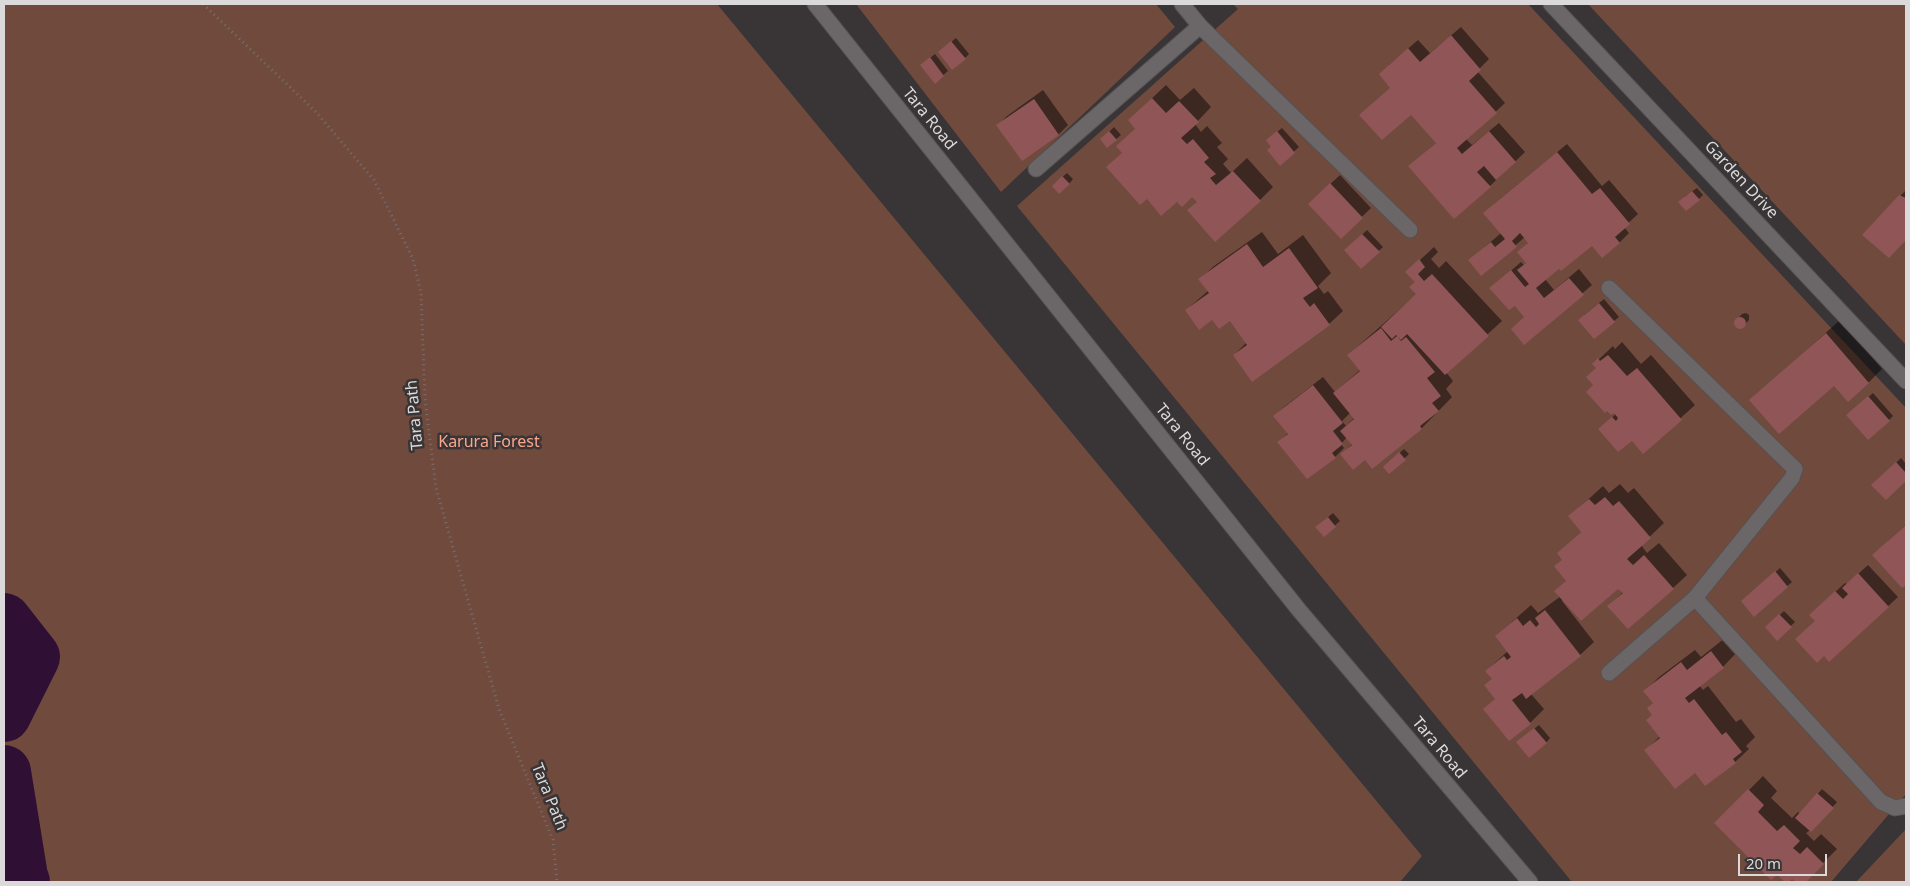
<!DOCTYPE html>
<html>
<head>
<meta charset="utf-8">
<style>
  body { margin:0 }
  #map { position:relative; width:1910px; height:886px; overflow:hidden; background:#393536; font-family:"Noto Sans",sans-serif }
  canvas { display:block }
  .frame { position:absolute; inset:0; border:5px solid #dcd9da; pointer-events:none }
  .scale { position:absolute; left:1738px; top:854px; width:89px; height:22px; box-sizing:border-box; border:2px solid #dcd9da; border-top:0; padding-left:6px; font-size:15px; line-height:18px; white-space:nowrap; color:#dcd9da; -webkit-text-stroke:4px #393536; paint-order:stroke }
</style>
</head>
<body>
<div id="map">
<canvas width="1910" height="886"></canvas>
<div class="frame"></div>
<div class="scale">20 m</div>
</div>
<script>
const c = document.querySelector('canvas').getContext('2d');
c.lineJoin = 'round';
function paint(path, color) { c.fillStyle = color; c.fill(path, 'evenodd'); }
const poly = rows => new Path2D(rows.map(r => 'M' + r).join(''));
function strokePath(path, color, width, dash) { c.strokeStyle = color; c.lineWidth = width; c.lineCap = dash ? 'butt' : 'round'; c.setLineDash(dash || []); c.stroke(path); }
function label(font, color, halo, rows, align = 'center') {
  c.font = font + ' "Noto Sans",sans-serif'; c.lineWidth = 5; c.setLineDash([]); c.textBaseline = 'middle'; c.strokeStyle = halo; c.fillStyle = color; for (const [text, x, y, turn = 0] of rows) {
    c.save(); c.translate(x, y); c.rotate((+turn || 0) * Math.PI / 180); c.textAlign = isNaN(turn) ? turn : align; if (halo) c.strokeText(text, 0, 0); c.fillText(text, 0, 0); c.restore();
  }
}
const green = poly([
  [4,4,717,4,1422,856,1400,882,4,882],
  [856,4,1156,4,1175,27,1001,192],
  [1233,4,1528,4,1906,408,1906,794,1831,882,1572,882,1017,206,1238,9],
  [1588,4,1906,4,1906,345],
  [1906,829,1906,882,1856,882]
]);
const shadow = poly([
  [1461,27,1489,59,1477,71,1505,103,1466,139,1472,145,1499,123,1525,152,1490,186,1409,166,1437,142,1391,87,1389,65,1418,40,1430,53],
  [956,38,969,54,965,58,944,48],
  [935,54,948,71,935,82,926,61],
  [1166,85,1180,100,1194,88,1211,107,1195,124,1201,132,1207,126,1222,143,1217,147,1228,159,1223,164,1231,173,1247,158,1273,187,1260,200,1198,201,1192,195,1123,153,1136,128,1129,120],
  [1043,90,1068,125,1059,134,1022,159,998,125,1007,116],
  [1114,127,1121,135,1108,146,1106,135],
  [1282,128,1299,147,1280,164,1272,136],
  [1567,144,1602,186,1609,180,1638,214,1624,227,1629,233,1619,243,1593,244,1545,279,1554,290,1579,269,1592,285,1524,343,1525,317,1515,304,1491,288,1521,262,1524,265,1527,262,1519,252,1529,242,1525,237,1482,274,1470,260,1501,233,1494,204],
  [1067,173,1073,179,1069,184,1058,181],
  [1340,175,1371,208,1341,237,1309,204],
  [1697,188,1703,195,1699,199,1684,197],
  [1906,190,1906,238,1889,256,1864,235],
  [1367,230,1383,247,1361,267,1346,250],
  [1262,232,1278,254,1303,235,1331,273,1318,286,1324,294,1328,291,1343,311,1329,324,1234,355,1247,342,1230,319,1213,318,1186,310,1208,291,1200,279,1214,266],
  [1434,247,1438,252,1431,259,1439,268,1446,261,1502,321,1446,372,1453,381,1446,389,1452,397,1422,428,1372,467,1366,458,1342,454,1352,444,1347,437,1341,444,1344,448,1335,457,1279,442,1288,433,1275,416,1284,407,1323,377,1335,392,1360,370,1348,355,1417,294,1416,282,1407,272],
  [1350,413,1354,418,1346,426,1342,421],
  [1604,299,1619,317,1594,337,1584,315],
  [1746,313,1749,315,1749,320,1742,327,1738,328,1735,326,1735,322,1742,314],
  [1840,320,1882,369,1869,382,1848,400,1834,384,1751,400],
  [1622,342,1641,364,1651,355,1695,405,1643,452,1632,439,1600,429,1616,414,1595,385,1597,367,1594,364,1613,346,1615,349],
  [1873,393,1893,416,1889,420,1852,411],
  [1404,449,1409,454,1389,473,1384,467],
  [1901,458,1906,464,1906,479,1886,498,1873,485],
  [1620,484,1628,493,1634,488,1664,523,1641,545,1647,553,1659,543,1687,575,1673,588,1609,606,1623,592,1619,587,1563,599,1562,601,1594,642,1580,655,1531,694,1544,709,1530,723,1485,709,1496,698,1493,679,1486,671,1508,651,1496,636,1531,605,1538,613,1561,596,1567,580,1563,559,1558,553,1582,531,1570,516,1603,486,1609,493],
  [1333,513,1340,521,1324,535,1321,523],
  [1906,525,1906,583,1902,587,1888,541],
  [1868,565,1898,597,1830,660,1816,621,1820,606,1845,583,1847,584],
  [1780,568,1792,582,1754,615,1747,597],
  [1784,611,1795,622,1777,639,1771,623],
  [1725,638,1736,653,1723,667,1699,685,1703,690,1708,686,1736,722,1741,719,1755,737,1746,746,1749,749,1735,762,1695,771,1646,750,1660,736,1654,715,1648,708,1654,702,1645,691,1659,677,1695,650,1701,657],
  [1539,725,1550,738,1546,743,1522,738],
  [1763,776,1777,791,1771,798,1792,818,1798,812,1800,814,1822,789,1837,802,1816,826,1806,833,1814,841,1821,834,1837,849,1804,882,1798,882,1792,877,1786,882,1716,823]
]);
const river = poly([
  [4,620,33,657,4,715],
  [4,772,21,877,23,882]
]);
const building = poly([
  [1451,35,1481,70,1469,81,1497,113,1457,148,1462,154,1489,131,1516,162,1496,180,1484,166,1477,172,1491,187,1454,219,1408,166,1436,143,1411,115,1382,140,1359,115,1390,88,1379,74,1408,48,1420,62],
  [951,41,966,59,952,70,938,52],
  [930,57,944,76,935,84,920,65],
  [1152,98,1166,113,1179,101,1199,122,1181,138,1187,144,1193,139,1209,158,1204,162,1216,174,1210,178,1216,185,1233,171,1261,201,1215,242,1187,210,1197,202,1192,197,1182,207,1177,202,1161,216,1147,199,1140,205,1106,167,1122,153,1116,146,1135,129,1128,120],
  [1034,99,1059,135,1022,161,996,125],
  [1109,131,1117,140,1107,148,1100,139],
  [1277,131,1295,153,1280,166,1267,150,1271,147,1266,140],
  [1557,152,1592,194,1600,188,1630,224,1615,237,1620,243,1602,258,1592,246,1561,271,1559,269,1536,288,1544,298,1569,278,1584,295,1524,345,1511,329,1524,317,1515,306,1509,310,1489,288,1511,270,1525,287,1529,284,1517,270,1526,263,1517,252,1528,243,1520,233,1512,241,1517,247,1481,276,1468,260,1491,242,1495,247,1505,239,1483,213],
  [1062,176,1070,184,1059,194,1052,186],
  [1330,183,1363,218,1341,239,1308,204],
  [1692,191,1700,200,1686,211,1678,202],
  [1899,195,1906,198,1906,240,1889,258,1862,235],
  [1362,234,1380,252,1361,269,1344,250],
  [1247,244,1263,267,1289,248,1318,288,1303,298,1310,307,1314,303,1330,325,1252,382,1233,355,1247,345,1230,321,1219,329,1212,320,1199,330,1185,310,1209,293,1198,279],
  [1419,259,1425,267,1418,274,1424,281,1432,274,1489,336,1445,375,1407,334,1401,340,1396,335,1392,339,1381,327,1416,294,1409,287,1415,282,1405,272],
  [1599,303,1615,322,1594,339,1578,320],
  '1734 323a6 6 0 1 1 12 0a6 6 0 1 1-12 0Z',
  [1381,328,1391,341,1397,336,1401,341,1406,337,1435,372,1427,378,1441,396,1432,403,1439,411,1420,426,1422,429,1372,469,1365,460,1353,470,1340,454,1352,445,1340,431,1354,419,1333,393,1360,371,1347,355],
  [1826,333,1869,383,1848,402,1834,386,1779,434,1749,400],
  [1608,355,1627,376,1637,368,1682,420,1643,454,1632,441,1618,452,1598,429,1612,417,1616,421,1618,418,1614,413,1611,415,1607,411,1605,413,1586,392,1593,385,1586,377,1596,368,1592,364,1598,358,1600,361],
  [1313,385,1343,423,1333,431,1343,444,1332,453,1336,458,1307,479,1277,442,1288,434,1273,416],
  [1868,396,1890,421,1868,440,1846,415],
  [1399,452,1406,460,1389,474,1383,467],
  [1896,462,1906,473,1906,481,1886,500,1871,485],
  [1605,497,1613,506,1619,501,1651,538,1627,559,1633,565,1644,555,1674,589,1628,629,1607,606,1623,593,1618,589,1581,621,1554,591,1566,581,1554,566,1562,560,1557,553,1581,532,1568,516,1589,499,1595,505],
  [1328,517,1336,527,1324,537,1315,527],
  [1906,525,1906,585,1902,588,1872,555],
  [1775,571,1788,587,1754,617,1741,601],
  [1858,573,1889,607,1829,662,1824,656,1817,663,1795,639,1815,621,1809,615,1835,591,1843,599,1848,594,1842,588],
  [1545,610,1581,656,1526,699,1522,693,1512,700,1531,724,1509,741,1483,709,1495,699,1484,685,1492,679,1485,671,1504,656,1507,660,1511,657,1495,636,1517,618,1523,626,1530,620,1536,627,1539,624,1535,618],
  [1779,614,1792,627,1777,641,1765,627],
  [1711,651,1724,668,1685,698,1689,703,1694,699,1722,735,1726,732,1742,752,1733,759,1736,763,1705,786,1695,773,1675,789,1644,750,1660,738,1646,720,1652,715,1647,708,1653,703,1643,691,1681,662,1687,670],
  [1534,728,1547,743,1529,758,1516,742],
  [1748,789,1764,805,1758,812,1777,831,1784,825,1800,841,1793,848,1800,854,1807,847,1824,864,1806,882,1796,882,1792,879,1789,882,1785,882,1777,875,1771,880,1714,823],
  [1817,793,1834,808,1811,832,1795,818]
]);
const path = poly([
  [203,4,316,112,374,180,413,259,421,293,425,399,436,488,499,709,553,840,557,882]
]);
const minor = poly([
  [815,4,1299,610,1530,882],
  [1182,4,1200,26,1410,230],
  [1551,4,1906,381],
  [1036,169,1200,26],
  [1695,598,1881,802,1895,808,1906,806],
  [1609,673,1695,598,1792,478,1795,469,1609,288]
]);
const streetNames = [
  ["Tara Road",929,119,51],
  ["Garden Drive",1741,180,47],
  ["Tara Path",415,415,-95],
  ["Tara Road",1182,435,51],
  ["Tara Road",1439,748,50],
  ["Tara Path",549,797,68]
];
const parkNames = [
  ["Karura Forest",489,442]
];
paint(green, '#714a3e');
paint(shadow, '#0007');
strokePath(river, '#300f34', 54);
paint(building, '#905556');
strokePath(minor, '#555152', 17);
strokePath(path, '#747071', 3, [1, 4]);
strokePath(minor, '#6b6667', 15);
label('16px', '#dcd9da', '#393536', streetNames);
label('16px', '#fba68b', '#393536', parkNames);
</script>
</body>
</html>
